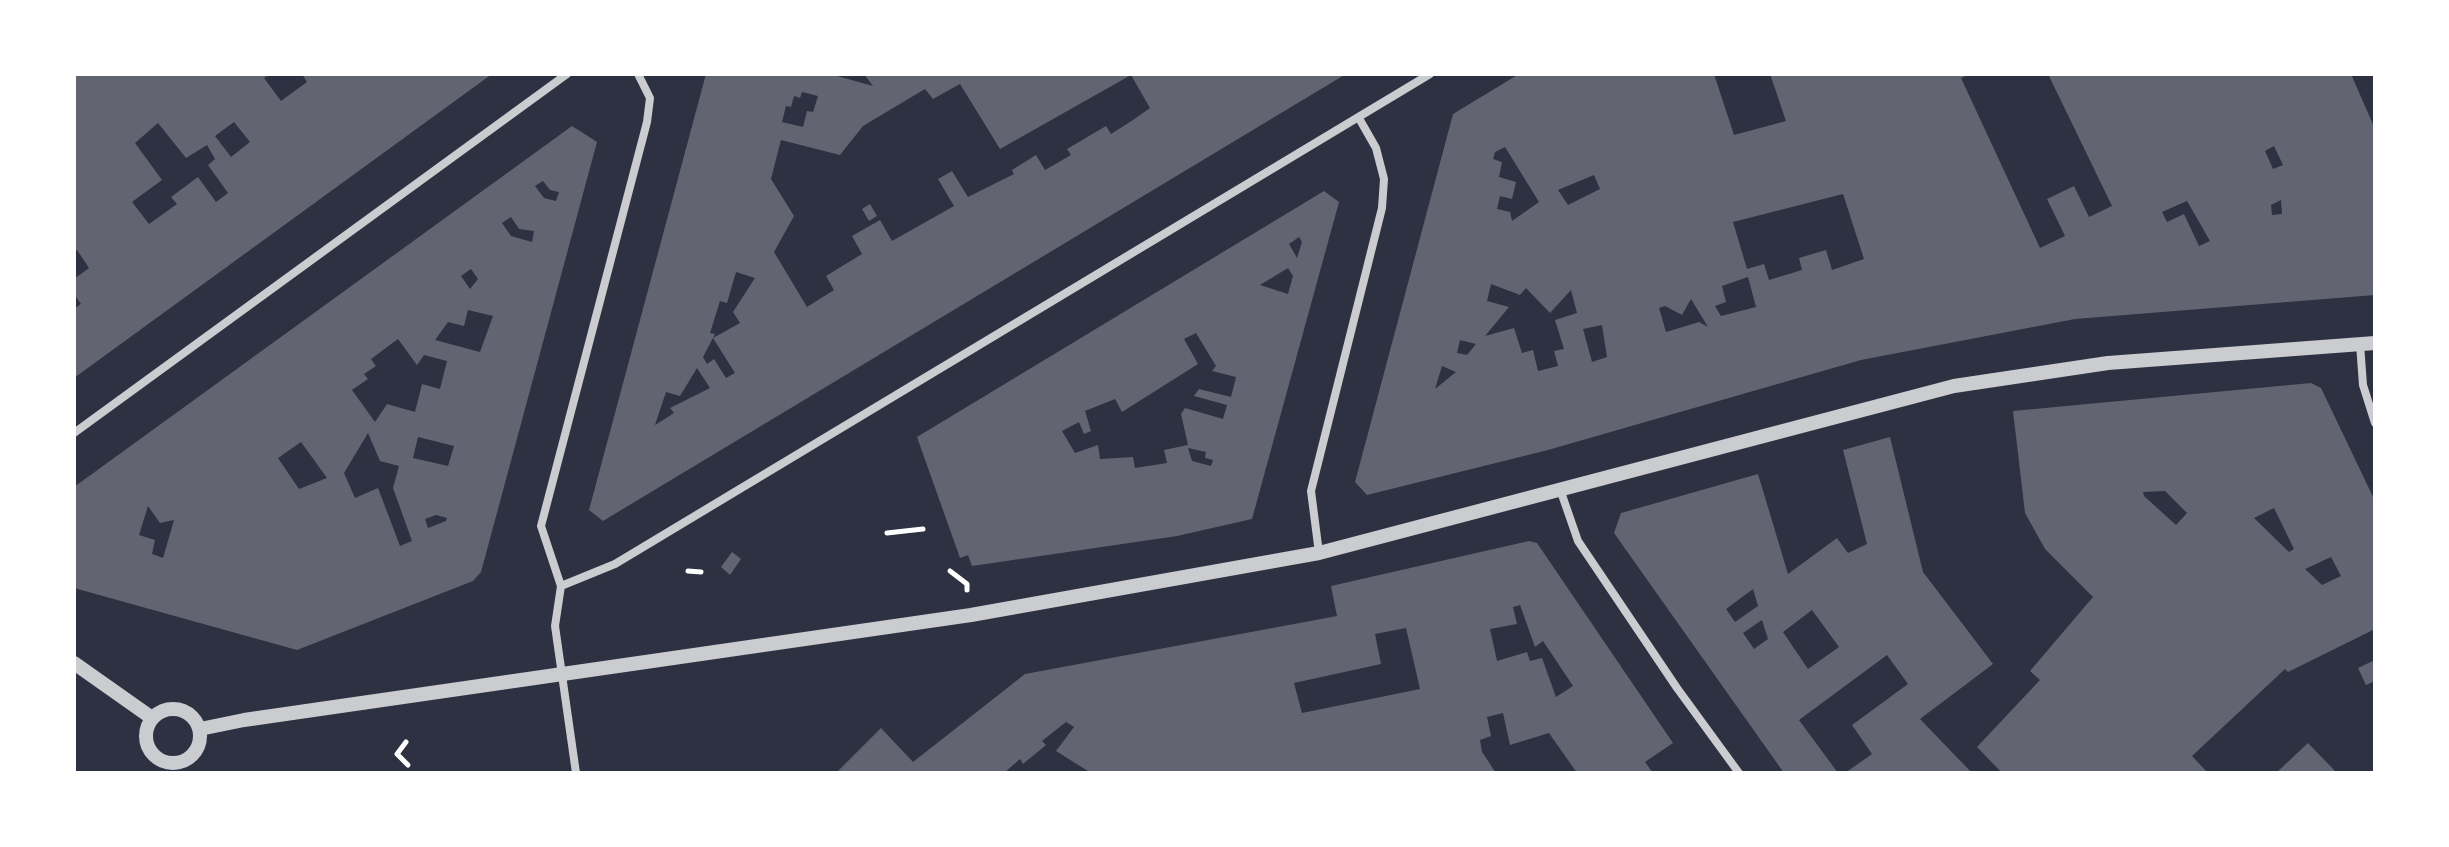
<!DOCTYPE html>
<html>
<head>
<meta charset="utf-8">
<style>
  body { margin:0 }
  #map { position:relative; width:2449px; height:847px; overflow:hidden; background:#2d3142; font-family:"Archivo Narrow",sans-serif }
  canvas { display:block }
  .frame { position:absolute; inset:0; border:76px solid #fff; pointer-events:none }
</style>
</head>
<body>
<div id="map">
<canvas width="2449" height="847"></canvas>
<div class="frame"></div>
</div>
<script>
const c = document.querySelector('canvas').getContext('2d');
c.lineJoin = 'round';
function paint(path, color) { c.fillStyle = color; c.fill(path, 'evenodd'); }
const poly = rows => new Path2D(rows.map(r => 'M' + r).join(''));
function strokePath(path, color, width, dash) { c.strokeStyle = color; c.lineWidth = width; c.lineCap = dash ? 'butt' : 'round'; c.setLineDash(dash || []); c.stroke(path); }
const building = poly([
  [74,74,270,74,264,78,281,101,307,82,302,74,492,74,74,378,74,309,81,304,74,294,74,279,89,268,77,250,74,253],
  [234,122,250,142,231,157,215,136],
  [158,123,186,158,207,145,215,159,208,165,228,193,216,202,198,177,171,197,177,204,149,224,132,202,162,180,135,143],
  [706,74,830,74,873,86,864,74,1346,74,603,521,589,510],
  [1131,75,1150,108,1133,120,1111,134,1106,126,1067,149,1071,155,1045,170,1036,155,1012,170,1014,174,968,197,952,171,938,179,954,206,892,241,880,220,852,236,862,254,826,276,834,290,807,307,774,252,794,216,771,179,781,140,840,155,863,126,925,89,933,99,960,84,1000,149],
  [802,92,818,96,813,112,807,111,803,127,782,122,786,106,791,107,794,96,800,98],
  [736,272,755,278,733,312,740,323,713,338,735,373,726,378,714,359,707,364,703,357,715,334,710,333,720,301,727,303],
  [697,368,710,388,670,408,674,413,655,425,666,392,680,396],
  [1519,74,1714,74,1734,135,1786,121,1770,74,1970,74,1961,78,2040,248,2065,236,2047,199,2074,186,2089,217,2112,206,2048,74,2351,74,2375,129,2375,295,2075,319,1861,360,1548,450,1367,495,1355,482,1453,114],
  [2274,146,2283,165,2273,169,2265,151],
  [1505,147,1539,202,1512,221,1510,212,1497,209,1500,196,1512,199,1516,182,1499,177,1502,162,1493,159,1495,152],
  [1594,175,1600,189,1568,205,1558,190],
  [1843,194,1864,259,1832,270,1826,250,1799,258,1802,270,1769,280,1764,264,1747,269,1733,222],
  [2281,200,2282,214,2272,215,2271,205],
  [2187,201,2210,241,2199,246,2184,214,2167,222,2162,212],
  [1748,277,1756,307,1721,316,1715,306,1726,302,1722,286],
  [1491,284,1520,295,1526,288,1550,313,1571,290,1577,313,1555,320,1564,349,1554,351,1558,366,1538,371,1533,350,1522,353,1514,328,1485,336,1509,307,1487,301],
  [1691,299,1708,327,1699,322,1666,332,1659,308,1665,306,1682,315],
  [1602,325,1607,357,1592,362,1583,329],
  [1460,340,1476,344,1467,355,1457,353],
  [1442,366,1456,372,1435,389],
  [572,126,597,142,481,572,473,581,297,650,74,588,74,487],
  [543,181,550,190,559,192,556,201,544,198,535,186],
  [511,217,519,229,534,231,532,242,511,236,502,223],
  [471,269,478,279,470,289,461,276],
  [468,310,493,316,480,352,435,340,448,322,464,326],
  [398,339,417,365,424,355,447,361,440,389,422,384,415,412,387,404,375,422,352,390,368,379,364,374,376,366,371,359],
  [368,433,380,461,399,466,393,488,412,541,400,546,378,488,355,498,344,473],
  [418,437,454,446,448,466,413,458],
  [301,442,327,478,299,489,278,458],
  [148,506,160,523,174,520,163,558,152,554,155,540,139,535],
  [436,515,447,518,446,521,428,528,425,519],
  [1324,191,1339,202,1252,519,1177,536,972,566,968,555,960,558,917,437],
  [1299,237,1302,242,1297,258,1289,244],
  [1288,268,1293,276,1288,294,1260,285],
  [1196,333,1216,366,1212,371,1236,377,1231,397,1199,389,1194,396,1227,405,1223,419,1185,408,1181,414,1188,445,1164,450,1167,463,1135,468,1133,457,1100,459,1098,445,1075,453,1062,431,1079,422,1084,434,1091,431,1085,411,1115,399,1122,412,1198,364,1184,339],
  [1188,448,1206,452,1205,458,1213,460,1211,466,1192,461],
  [870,204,877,216,869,221,862,209],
  [2311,383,2321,388,2375,501,2375,629,2288,672,2285,669,2192,756,2208,773,2002,773,1977,747,2040,680,2030,671,2093,597,2045,549,2025,513,2013,411],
  [2165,491,2187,513,2176,525,2144,496,2143,492],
  [2274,508,2294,549,2289,552,2254,518],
  [2331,557,2341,576,2322,585,2305,569],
  [1890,437,1923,572,1993,664,1920,719,1972,773,1845,773,1872,754,1852,725,1908,684,1887,655,1799,720,1838,773,1784,773,1614,533,1621,513,1758,474,1788,574,1837,538,1848,553,1867,544,1843,450],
  [1753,589,1758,606,1735,622,1726,609],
  [1812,610,1839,647,1808,669,1783,632],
  [1762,620,1768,639,1754,649,1743,633],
  [1529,541,1537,543,1673,743,1645,762,1653,773,1577,773,1549,733,1510,745,1503,713,1487,717,1491,736,1480,740,1482,752,1496,773,1091,773,1056,751,1074,727,1066,722,1042,741,1046,745,1023,764,1020,759,1004,773,836,773,881,728,913,762,1025,674,1337,616,1331,586],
  [1520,605,1535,647,1543,641,1573,686,1556,697,1542,658,1530,661,1527,652,1497,661,1490,629,1517,624,1513,607],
  [1406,628,1420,689,1302,713,1294,683,1381,664,1375,634],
  [732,552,741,559,730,575,721,567],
  [2375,660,2375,681,2366,685,2358,668],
  [2308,743,2337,773,2276,773]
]);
const path = poly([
  [887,533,923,529],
  [688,571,701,572],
  [950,571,967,584,967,590],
  [397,754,406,742],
  [397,754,408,765]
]);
const minor = poly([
  [2360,344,2363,385,2375,423],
  [74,433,567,74],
  [1561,492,1578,541,1677,688,1739,773],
  [1319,553,1311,491,1382,208,1384,179,1376,148,1360,120],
  [561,586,615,564,1430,74],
  [576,773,555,626,561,586,541,526,647,122,650,98,638,74]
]);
const tertiary = poly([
  [74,663,152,718],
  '146 736a27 27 0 1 1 54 0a27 27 0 1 1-54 0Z',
  [200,729,244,720,971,615,1319,553,1954,386,2108,363,2375,343]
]);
paint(building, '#626471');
strokePath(path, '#fff', 5);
strokePath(minor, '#caccd0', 8);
strokePath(tertiary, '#caccd0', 14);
</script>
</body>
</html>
